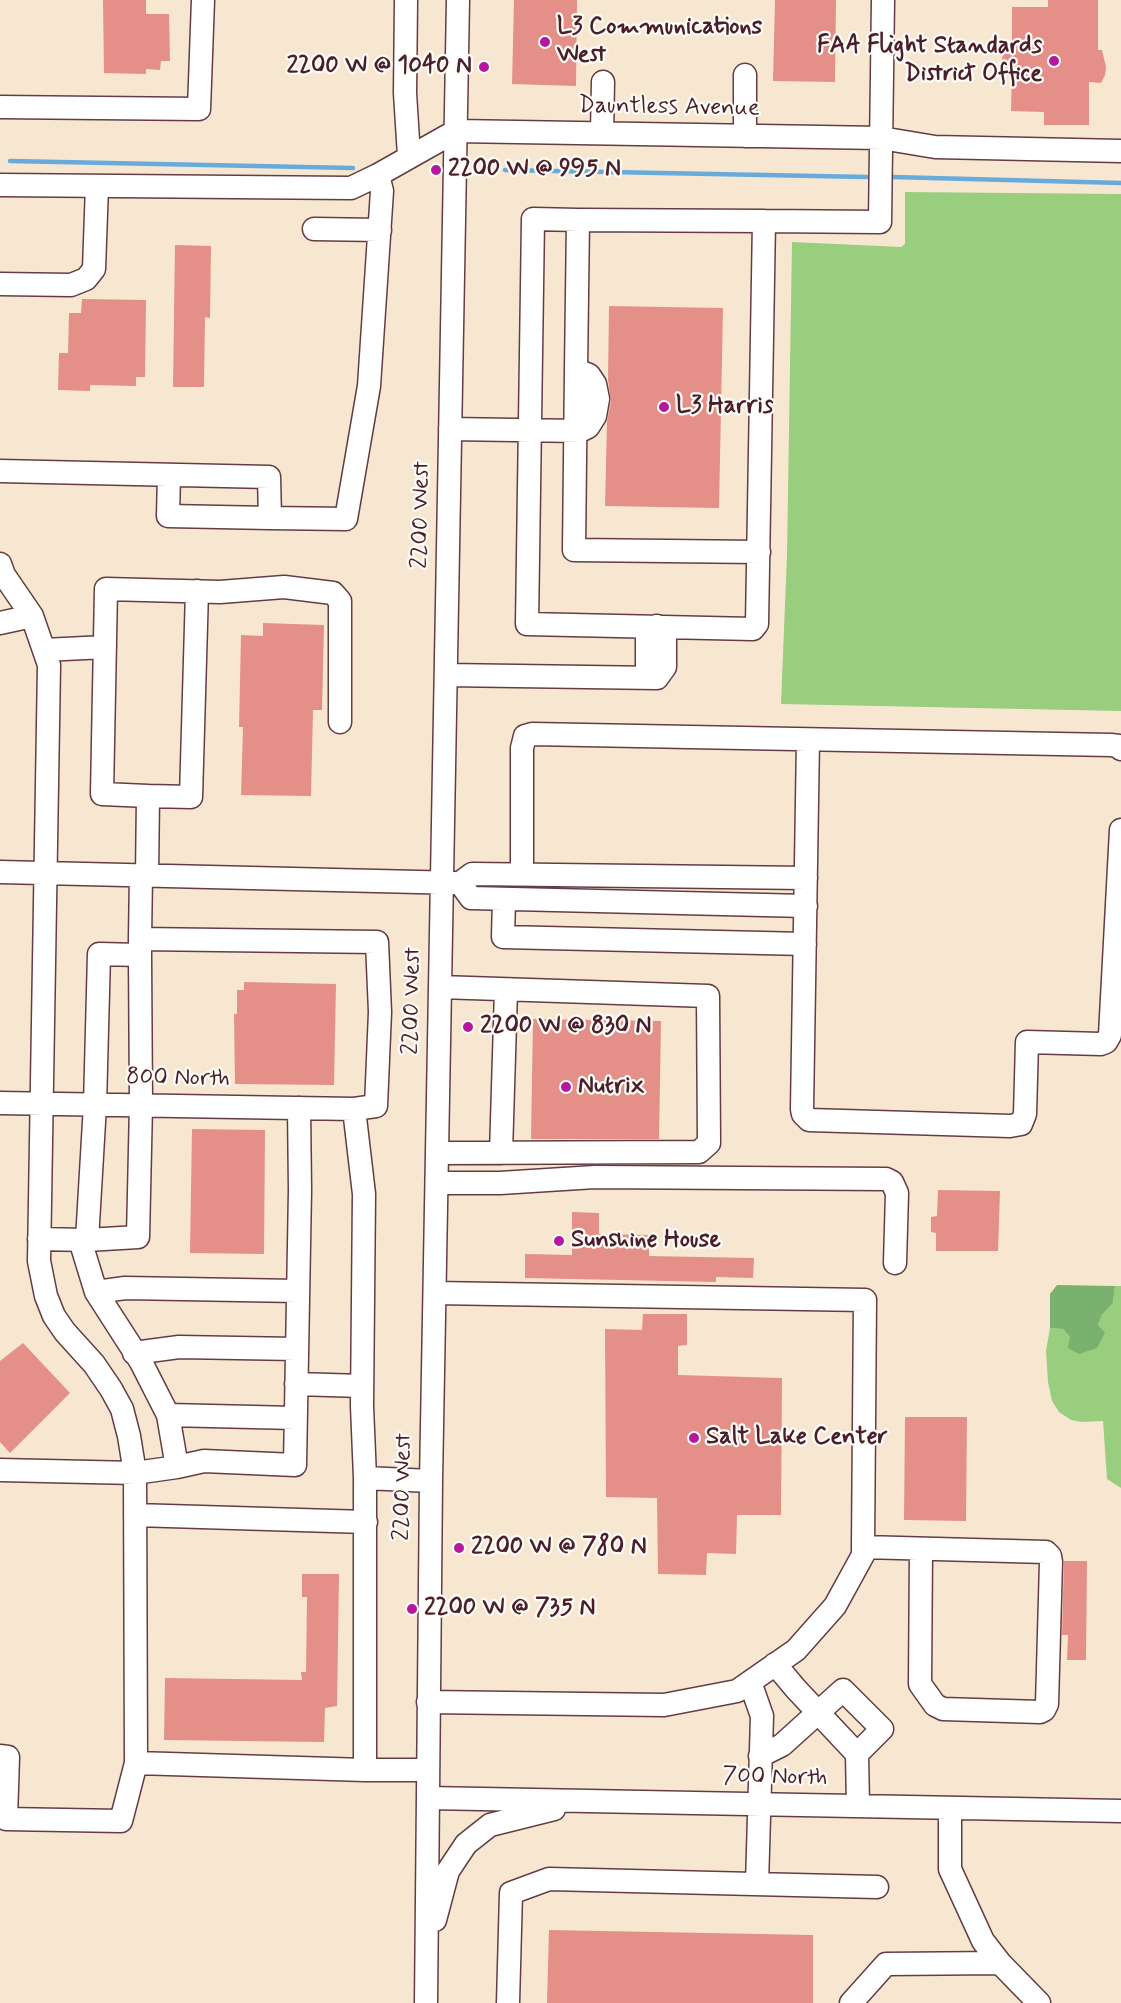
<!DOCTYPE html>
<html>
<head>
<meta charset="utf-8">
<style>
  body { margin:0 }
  canvas { display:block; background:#f7e7d1 }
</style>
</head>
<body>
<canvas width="1121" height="2003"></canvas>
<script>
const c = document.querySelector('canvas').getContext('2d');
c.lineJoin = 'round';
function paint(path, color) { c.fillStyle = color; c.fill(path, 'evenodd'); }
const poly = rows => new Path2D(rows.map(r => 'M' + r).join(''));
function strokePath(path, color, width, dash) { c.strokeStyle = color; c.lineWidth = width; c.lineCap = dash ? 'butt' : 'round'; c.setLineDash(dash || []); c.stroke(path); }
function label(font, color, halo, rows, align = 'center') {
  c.font = font + ' Mynerve,sans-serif'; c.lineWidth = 4.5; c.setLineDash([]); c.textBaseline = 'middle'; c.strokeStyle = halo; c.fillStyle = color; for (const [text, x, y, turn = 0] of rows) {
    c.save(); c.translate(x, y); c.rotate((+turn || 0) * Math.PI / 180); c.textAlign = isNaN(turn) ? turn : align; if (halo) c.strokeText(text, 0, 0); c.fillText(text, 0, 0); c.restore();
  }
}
const green = poly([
  [905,192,1121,194,1121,711,781,704,787,555,792,242,901,247,905,244],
  [1115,1286,1121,1286,1121,1488,1107,1479,1103,1421,1082,1422,1071,1420,1059,1412,1052,1401,1048,1382,1046,1351,1050,1328,1063,1329,1070,1337,1098,1325,1102,1315,1113,1303]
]);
const forest = poly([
  [1057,1285,1115,1286,1113,1303,1102,1315,1098,1325,1105,1333,1097,1348,1079,1354,1068,1348,1070,1337,1063,1329,1050,1328,1050,1294]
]);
const stream = poly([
  [10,161,353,168],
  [505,170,867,177],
  [893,177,1121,183]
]);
const building = poly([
  [103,0,146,0,146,14,169,14,170,61,161,61,160,70,146,69,146,74,104,73],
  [514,0,577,0,576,86,512,84],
  [775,0,836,0,835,82,773,81],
  [1048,0,1098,0,1098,50,1102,50,1106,67,1105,75,1101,83,1089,82,1089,125,1044,125,1044,112,1011,111,1012,70,1004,70,1002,59,1004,48,1012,49,1012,7,1048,7],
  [175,245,211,246,210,318,205,317,204,387,173,387],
  [82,299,146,300,145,377,136,377,136,386,90,385,90,391,58,390,59,353,68,353,69,313,81,313],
  [609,306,723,308,719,508,605,506,607,422,611,401,608,380],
  [263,623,324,625,322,710,313,710,311,796,241,795,243,727,239,727,241,635,263,636],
  [244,982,336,984,334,1085,235,1084,234,1014,237,1014,237,990,244,990],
  [533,1019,661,1021,659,1139,531,1139],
  [192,1129,265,1130,264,1254,190,1253],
  [938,1190,1000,1191,998,1251,936,1251,936,1233,931,1232,931,1217,937,1216],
  [572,1212,599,1213,599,1234,649,1235,649,1256,754,1258,753,1278,716,1277,716,1282,525,1278,525,1254,572,1255],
  [643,1314,687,1314,687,1345,678,1346,678,1375,782,1378,781,1515,737,1515,736,1554,707,1553,706,1575,658,1574,657,1498,606,1497,605,1329,642,1330],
  [23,1343,70,1393,10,1453,0,1442,0,1361],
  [905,1417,967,1417,966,1521,904,1520],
  [1064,1561,1087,1561,1086,1660,1067,1660,1068,1635,1062,1635],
  [302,1574,339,1574,337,1706,325,1708,324,1742,164,1740,165,1678,302,1680,301,1672,306,1672,307,1597,302,1597],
  [549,1930,813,1935,813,2003,547,2003]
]);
const minor = poly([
  [406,0,405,93,409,156],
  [0,107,199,109,203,0],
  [602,133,603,82],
  [745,136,745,75],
  [0,185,351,188,378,175,456,131,881,138,935,147,1121,151],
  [764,221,757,624,753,629,527,624,533,219,578,220,764,221,880,222,883,0],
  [314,229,380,230],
  [0,284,71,285,86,279,94,269,97,186],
  [576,370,574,550,759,552],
  [450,429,580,431,588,427,595,416,598,399,595,384,589,375,576,370,578,220],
  [0,471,269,477,270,518,346,519,369,386,382,191,378,175],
  [169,475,168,516,270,518],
  [0,564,4,575,32,616,49,665,39,1261,46,1296,54,1316,65,1332,94,1364,111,1389,122,1409,129,1436,135,1473,136,1763,365,1770],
  [0,623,32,616],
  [657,626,647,637,647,667,657,678],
  [657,626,665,638,665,667,657,678],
  [44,650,105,647],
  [446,675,657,678],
  [808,740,802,1109,803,1114,809,1120,1010,1126,1021,1124,1025,1114,1027,1042,1101,1044,1106,1042,1110,1035,1121,830],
  [148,796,191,797,197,591],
  [0,872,460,883,472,874,806,878],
  [522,874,522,748,525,736,532,734,1111,745,1119,746,1121,749],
  [141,875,140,939,377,942,380,1012,376,1106,354,1109,364,1194,362,1406,365,1478],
  [147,876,148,796,102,794,106,589,220,592,284,587,333,593,340,601,340,722],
  [460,883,471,898,806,906],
  [504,899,503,937,805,944],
  [0,1103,354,1109],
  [437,1153,699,1152,709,1143,708,996,440,987],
  [501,1153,506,990],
  [437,1183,500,1183,595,1177,886,1179,892,1182,897,1193,895,1263],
  [39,1239,87,1240,95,1105,99,954,140,955,140,939],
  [87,1240,138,1237,141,1105,140,955],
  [96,1292,125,1288,297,1291],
  [134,1353,179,1347,296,1349],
  [296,1384,362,1386],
  [168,1415,295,1418],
  [177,1467,204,1461,295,1465,300,1190,299,1108],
  [0,1470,135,1473,177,1467,168,1415,141,1362,96,1292,80,1240],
  [135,1515,366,1522],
  [863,1547,1046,1552,1050,1556,1051,1562,1047,1704,1044,1710,1040,1712,943,1709,935,1705,920,1684,921,1549],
  [775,1664,796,1689,857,1754],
  [750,1682,762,1716,757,1884],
  [428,1702,664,1705,737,1691,796,1650,835,1606,863,1555,863,1547,865,1300,435,1293],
  [0,1756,8,1757,6,1819,121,1821,136,1763],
  [760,1756,782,1745,843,1690,882,1729,857,1754,858,1806],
  [428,1770,365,1770,365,1478,431,1481],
  [428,1798,1121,1811],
  [950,1808,950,1869,983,1941,1000,1963,1039,2003],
  [435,1920,448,1871,466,1844,490,1825,554,1809],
  [426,2003,431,1481,458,0],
  [508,2003,511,1893,549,1879,877,1887],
  [851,2003,886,1964,1000,1963]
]);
const markers = [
  [545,42,6,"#b5179e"],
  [1054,61,6,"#b5179e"],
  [484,67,6,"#b5179e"],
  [436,170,6,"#b5179e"],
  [664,407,6,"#b5179e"],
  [468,1027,6,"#b5179e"],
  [566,1087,6,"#b5179e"],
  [559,1241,6,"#b5179e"],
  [694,1438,6,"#b5179e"],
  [459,1548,6,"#b5179e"],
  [412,1609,6,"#b5179e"]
];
const poiNames = [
  ["L3 Communications",557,28],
  ["West",557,56],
  ["FAA Flight Standards",1042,47,"right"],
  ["District Office",1042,75,"right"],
  ["2200 W @ 1040 N",472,67,"right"],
  ["2200 W @ 995 N",448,170],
  ["L3 Harris",676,407],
  ["2200 W @ 830 N",480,1027],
  ["Nutrix",578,1087],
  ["Sunshine House",571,1241],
  ["Salt Lake Center",706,1438],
  ["2200 W @ 780 N",471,1548],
  ["2200 W @ 735 N",424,1609]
];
const streetNames = [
  ["Dauntless Avenue",669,108,1],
  ["2200 West",422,515,-89],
  ["2200 West",413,1001,-89],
  ["800 North",178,1079,1],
  ["2200 West",404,1487,-89],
  ["700 North",775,1778,1]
];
paint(green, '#99ce7f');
paint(forest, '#7ab16e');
strokePath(stream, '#69aadd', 4.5);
paint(building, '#e49088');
strokePath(minor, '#643d44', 25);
strokePath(minor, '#fff', 22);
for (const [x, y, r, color] of markers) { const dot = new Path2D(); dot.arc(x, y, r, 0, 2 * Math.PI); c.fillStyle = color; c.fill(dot); strokePath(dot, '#fdfcf7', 2); }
label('bold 24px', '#4a1f2b', '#fdfcf7', poiNames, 'left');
label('24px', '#4a1f2b', '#fdfcf7', streetNames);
</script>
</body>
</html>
